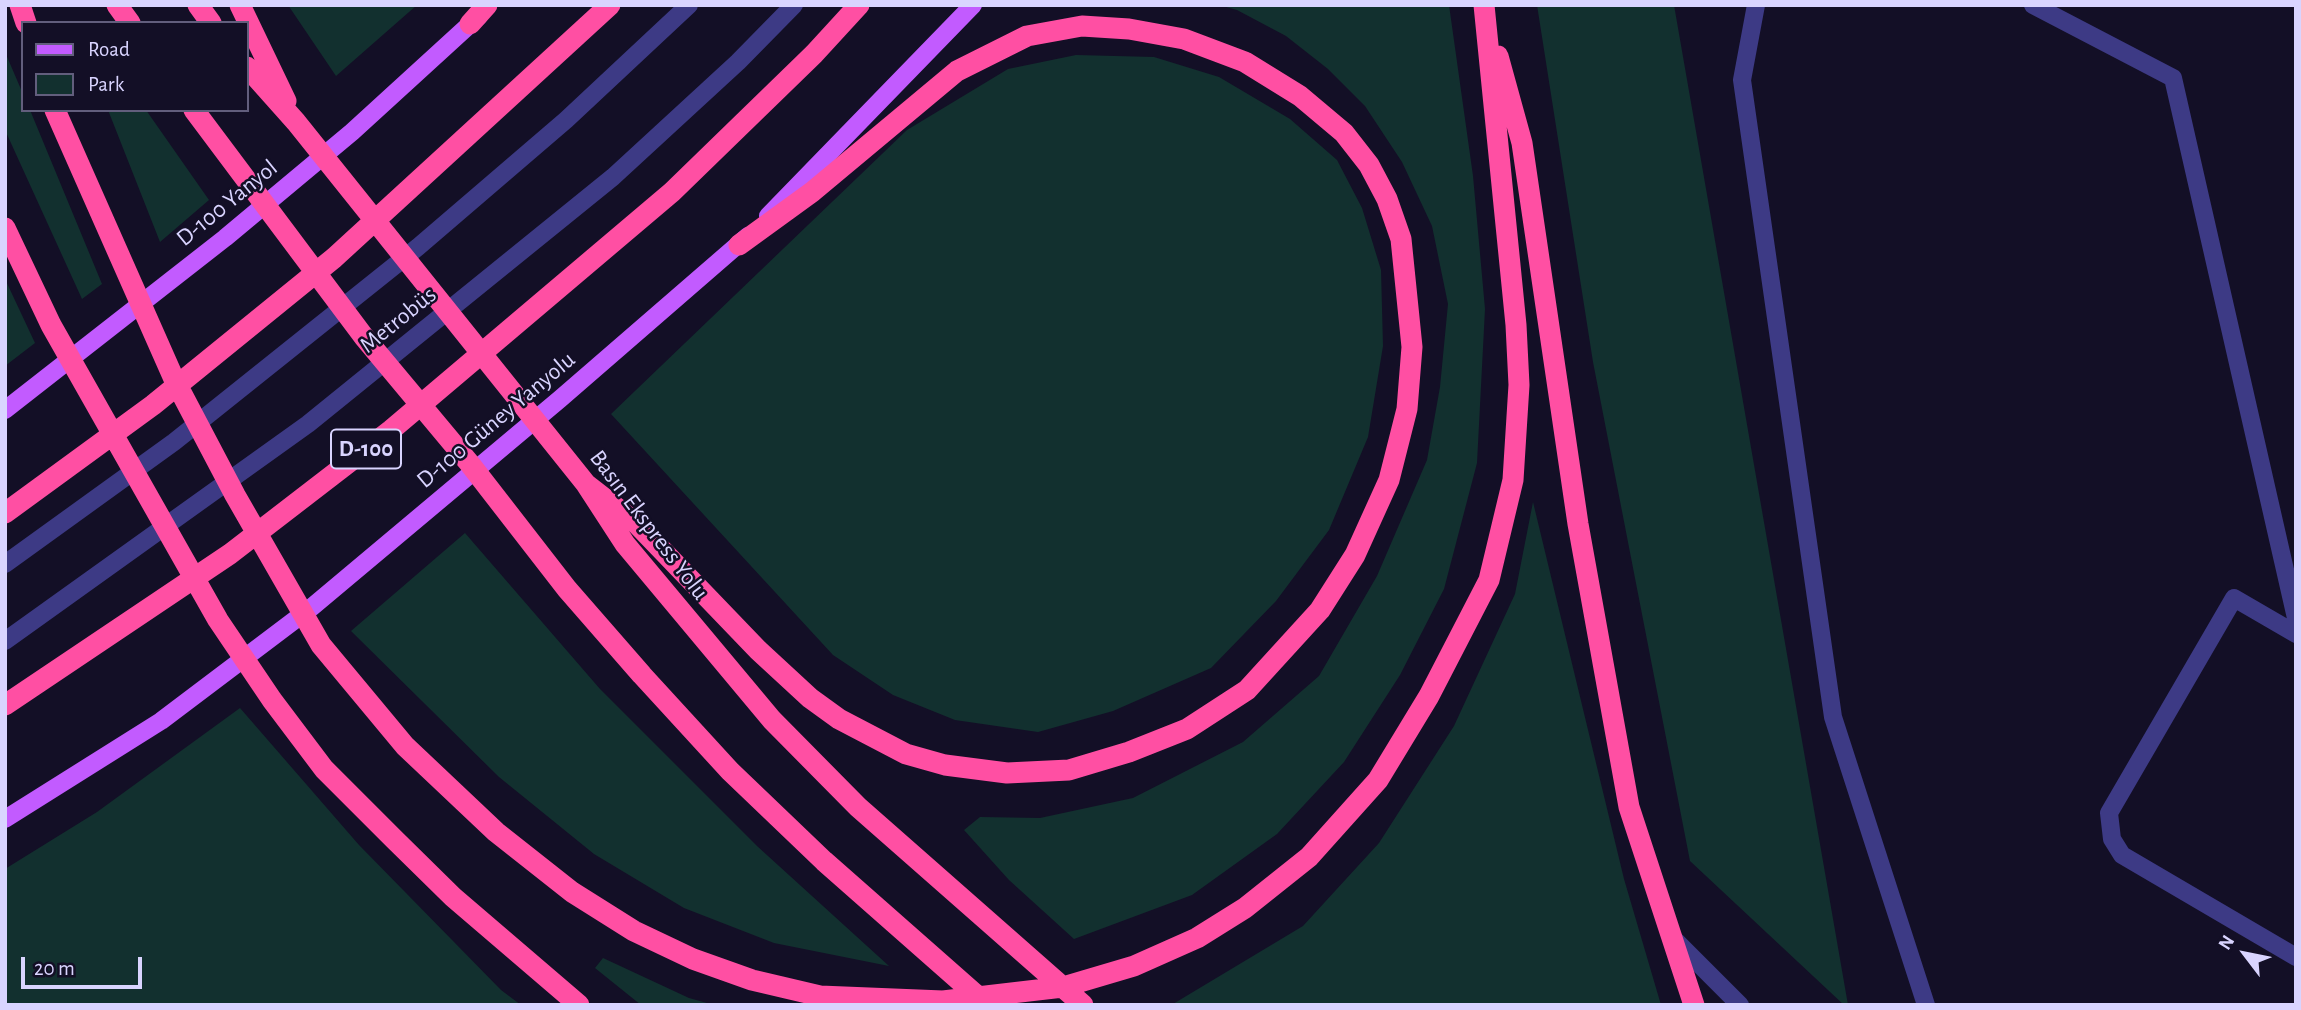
<!DOCTYPE html>
<html>
<head>
<meta charset="utf-8">
<style>
  body { margin:0 }
  #map { position:relative; width:2301px; height:1010px; overflow:hidden; background:#130f26; font-family:"Alegreya Sans",sans-serif }
  canvas { display:block }
  .frame { position:absolute; inset:0; border:7px solid #d9d4ff; pointer-events:none }
  .legend { position:absolute; left:21px; top:21px; width:228px; height:91px; box-sizing:border-box; background:#130f26; border:2px solid #625e7d; margin:0; padding:9px 12px; list-style:none; font-size:21px; color:#d9d4ff }
  .legend li { display:flex; align-items:center; gap:14px; height:35px }
  .legend b { width:35px; border:2px solid #625e7d }
  .north { position:absolute; left:2210px; top:919px; width:70px; height:70px; -webkit-text-stroke:5px #130f26; paint-order:stroke; rotate:302deg; font-size:19px; font-weight:700; line-height:28px; text-align:center; color:#d9d4ff }
  .north::after { content:''; display:block; margin:auto; width:24px; height:32px; background:#d9d4ff; clip-path:polygon(50% 0,100% 100%,50% 72%,0 100%) }
  .scale { position:absolute; left:21px; top:957px; width:121px; height:32px; box-sizing:border-box; border:4px solid #d9d4ff; border-top:0; padding-left:9px; font-size:21px; line-height:24px; white-space:nowrap; color:#d9d4ff; -webkit-text-stroke:5px #130f26; paint-order:stroke }
</style>
</head>
<body>
<div id="map">
<canvas width="2301" height="1010"></canvas>
<div class="frame"></div>
<ul class="legend">
<li><b style="height:9px;background:#c25bff"></b>Road</li>
<li><b style="height:19px;background:#12302f"></b>Park</li>
</ul>
<div class="north">N</div>
<div class="scale">20 m</div>
</div>
<script>
const c = document.querySelector('canvas').getContext('2d');
c.lineJoin = 'round';
function paint(path, color) { c.fillStyle = color; c.fill(path, 'evenodd'); }
const poly = rows => new Path2D(rows.map(r => 'M' + r).join(''));
function strokePath(path, color, width, dash) { c.strokeStyle = color; c.lineWidth = width; c.lineCap = dash ? 'butt' : 'round'; c.setLineDash(dash || []); c.stroke(path); }
function label(font, color, halo, rows, align = 'center') {
  c.font = font + ' "Alegreya Sans",sans-serif'; c.lineWidth = 5; c.setLineDash([]); c.textBaseline = 'middle'; c.strokeStyle = halo; c.fillStyle = color; for (const [text, x, y, turn = 0] of rows) {
    c.save(); c.translate(x, y); c.rotate((+turn || 0) * Math.PI / 180); c.textAlign = isNaN(turn) ? turn : align; if (halo) c.strokeText(text, 0, 0); c.fillText(text, 0, 0); c.restore();
  }
}
const green = poly([
  [288,5,417,5,336,76],
  [1219,5,1449,5,1473,176,1485,309,1477,463,1444,589,1400,675,1344,762,1277,834,1192,895,1074,939,1009,880,964,830,980,817,1040,818,1133,798,1243,742,1319,676,1377,576,1427,460,1440,387,1448,304,1432,226,1402,162,1365,106,1328,69,1286,36,1237,10],
  [1537,5,1674,5,1848,1005,1844,1005,1690,861,1593,362],
  [5,52,23,94,23,110,30,110,102,284,82,299,5,130],
  [1076,55,1154,57,1219,77,1290,119,1337,160,1362,208,1381,270,1383,346,1368,437,1329,530,1276,601,1211,668,1113,711,1038,732,955,720,893,695,833,655,611,414,907,130,1008,69],
  [108,110,146,110,209,200,160,242],
  [5,279,35,343,5,366],
  [1533,502,1624,879,1661,1005,1173,1004,1303,926,1379,843,1454,726,1515,594],
  [465,533,600,689,757,846,889,966,774,943,684,908,594,854,499,777,351,631],
  [240,708,359,845,501,990,521,1005,5,1005,5,869,97,812],
  [603,958,689,998,714,1005,641,1005,595,968]
]);
const minor = poly([
  [1756,5,1742,80,1833,717,1926,1005],
  [2033,5,2173,78,2296,618],
  [5,564,174,442,418,247,566,120,689,5],
  [2296,634,2234,598,2109,813,2112,839,2122,855,2296,957],
  [5,641,308,424,613,177,738,62,794,5],
  [1671,936,1740,1005]
]);
const major = poly([
  [768,216,973,5],
  [5,410,225,238,352,132,479,16],
  [5,819,161,721,312,607,560,399,748,236]
]);
const highway = poly([
  [20,5,26,23],
  [117,5,130,23],
  [198,5,211,23],
  [240,5,286,101],
  [470,24,487,5],
  [1498,56,1522,143,1578,524,1629,807,1694,1005],
  [247,67,296,122,586,484,625,544,772,720,858,807,1083,1005],
  [55,110,174,379,235,495,321,645,405,746,496,832,572,892,634,931,693,959,752,980,820,996,943,1001,1063,987,1134,966,1197,938,1245,908,1309,857,1378,780,1429,696,1489,580,1513,480,1519,385,1516,325,1484,5],
  [194,110,364,337,470,464,567,589,642,675,730,771,824,861,984,1002],
  [5,228,51,325,218,620,272,700,324,769,394,839,453,897,579,1005],
  [586,484,635,522,758,650,810,698,839,719,906,754,945,765,1007,773,1069,770,1129,752,1187,729,1247,690,1320,610,1355,555,1389,480,1407,409,1412,347,1401,239,1387,199,1369,165,1344,133,1300,96,1245,62,1184,39,1129,29,1082,26,1027,36,957,71,812,192,739,245],
  [5,513,153,405,334,258,610,5],
  [5,705,230,554,391,430,672,192,814,54,859,5]
]);
const shields = [
  [366,449,70]
];
const shieldNames = [
  ["D-100",366,449]
];
const streetNames = [
  ["D-100 Yanyol",227,203,-39],
  ["Metrobüs",398,320,-39],
  ["D-100 Güney Yanyolu",496,420,-40],
  ["Basın Ekspress Yolu",649,525,53]
];
paint(green, '#12302f');
strokePath(minor, '#3d3a85', 18);
strokePath(major, '#c25bff', 18);
strokePath(highway, '#ff4fa3', 21);
for (const [x, y, w] of shields) { const box = new Path2D(); box.roundRect(x - w / 2, y - 19.5, w, 39, 5); c.fillStyle = '#130f26'; c.fill(box); strokePath(box, '#d9d4ff', 2); }
label('bold 23px', '#d9d4ff', null, shieldNames);
label('24px', '#d9d4ff', '#130f26', streetNames);
</script>
</body>
</html>
